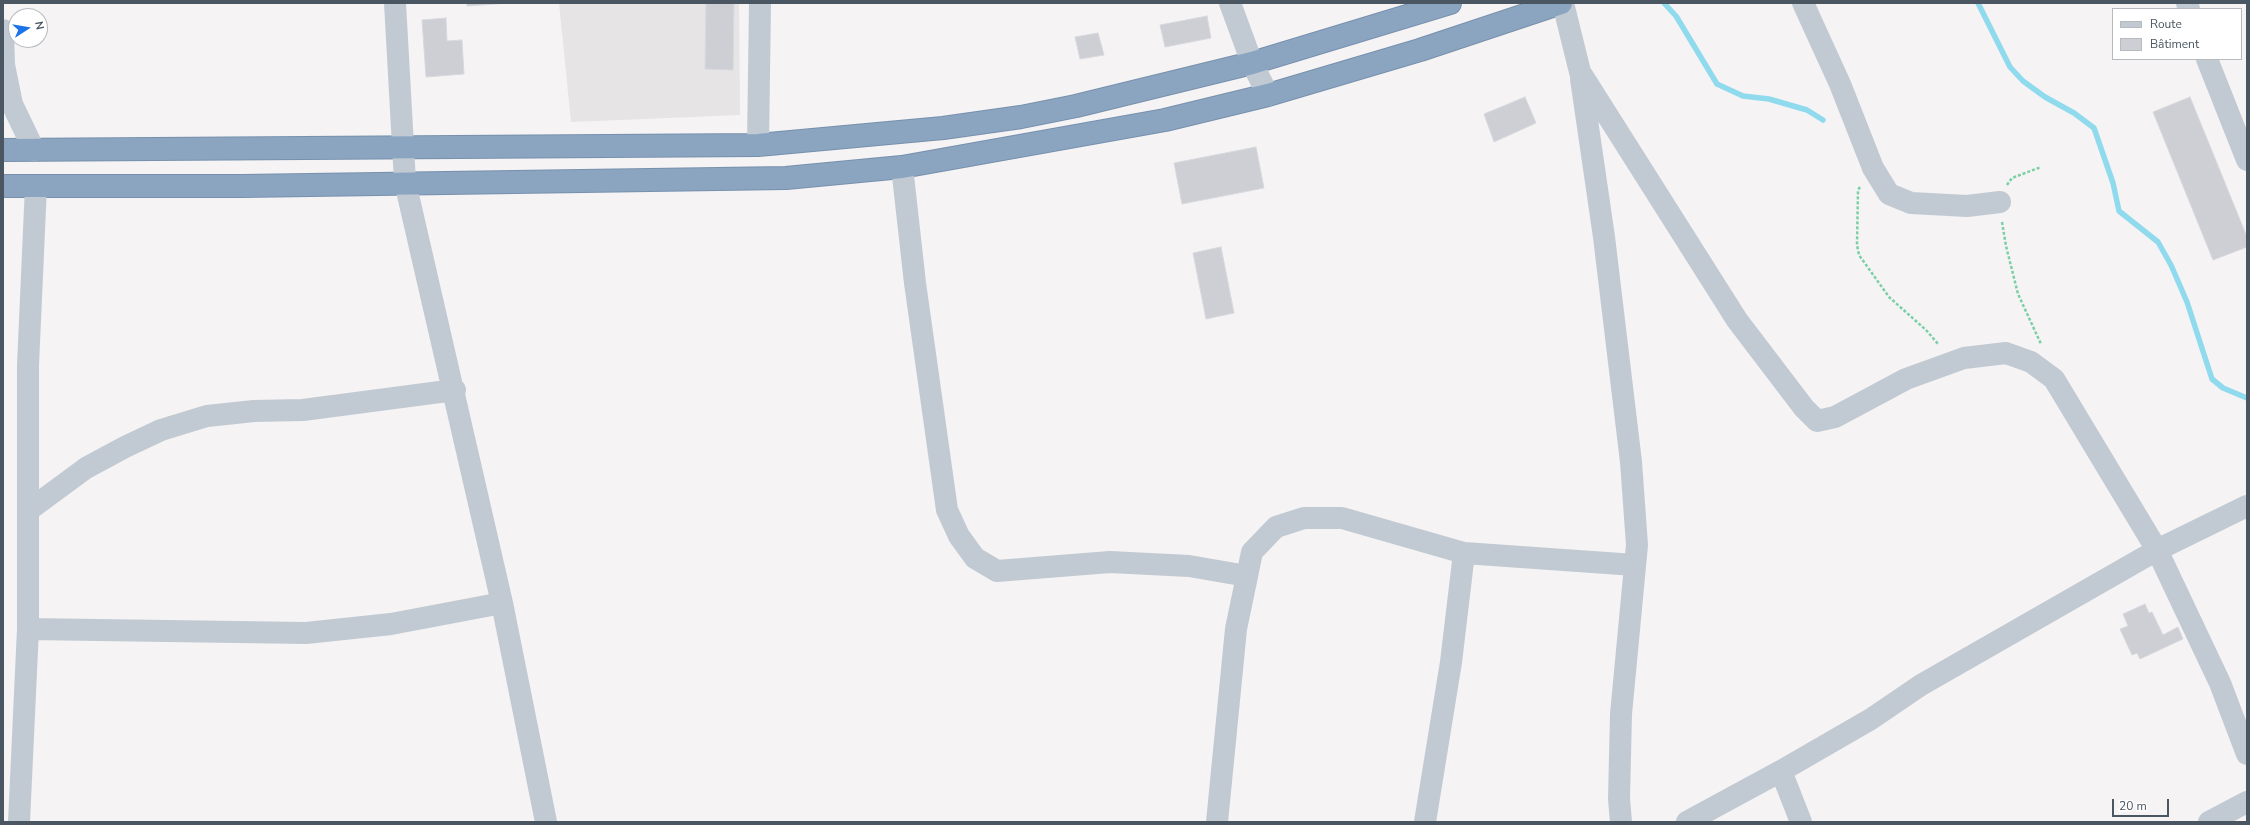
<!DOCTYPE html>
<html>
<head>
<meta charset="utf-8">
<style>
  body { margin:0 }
  #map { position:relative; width:2250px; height:825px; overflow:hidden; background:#f5f3f3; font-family:"Nunito Sans",sans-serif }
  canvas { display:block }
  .frame { position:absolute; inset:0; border:4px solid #4a5661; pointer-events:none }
  .legend { position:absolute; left:2112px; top:8px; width:130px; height:52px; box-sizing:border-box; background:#fff; border:1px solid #b7bbc0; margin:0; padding:5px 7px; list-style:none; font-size:12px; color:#4a5661 }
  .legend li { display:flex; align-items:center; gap:8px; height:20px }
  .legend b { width:20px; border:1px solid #b7bbc0 }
  .north { position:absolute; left:8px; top:8px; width:40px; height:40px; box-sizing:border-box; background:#fff; border:1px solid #b7bbc0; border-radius:50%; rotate:78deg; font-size:11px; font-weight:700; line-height:16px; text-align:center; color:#4a5661 }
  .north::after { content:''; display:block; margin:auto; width:14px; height:18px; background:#1a73e8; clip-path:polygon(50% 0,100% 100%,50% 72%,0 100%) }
  .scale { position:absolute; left:2112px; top:799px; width:57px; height:18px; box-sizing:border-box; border:2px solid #4a5661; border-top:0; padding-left:5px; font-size:12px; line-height:14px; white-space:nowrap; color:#4a5661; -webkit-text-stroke:3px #fff; paint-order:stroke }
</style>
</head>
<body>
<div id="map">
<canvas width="2250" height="825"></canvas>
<div class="frame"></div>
<ul class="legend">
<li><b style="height:5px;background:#c1cad2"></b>Route</li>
<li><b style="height:11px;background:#cdcfd5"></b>Bâtiment</li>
</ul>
<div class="north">N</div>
<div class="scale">20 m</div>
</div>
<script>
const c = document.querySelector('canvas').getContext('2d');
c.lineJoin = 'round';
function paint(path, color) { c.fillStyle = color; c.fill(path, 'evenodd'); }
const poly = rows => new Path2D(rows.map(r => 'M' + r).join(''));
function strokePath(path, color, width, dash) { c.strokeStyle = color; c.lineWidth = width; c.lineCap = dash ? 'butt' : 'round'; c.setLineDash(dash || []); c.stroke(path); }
const education = poly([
  [559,3,739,3,740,115,571,122]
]);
const stream = poly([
  [1664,3,1676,16,1717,84,1743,96,1769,99,1807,110,1823,120],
  [1978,3,2010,67,2023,81,2045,97,2074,113,2094,128,2113,183,2119,211,2158,242,2171,265,2187,302,2212,379,2223,388,2247,398]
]);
const building = poly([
  [467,3,509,3,467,6,467,3],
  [706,3,734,3,733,70,705,69,706,3],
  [1207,16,1211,38,1165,47,1160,25,1207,16],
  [446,18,447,41,462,40,464,74,426,77,422,20,446,18],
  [1098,33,1104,55,1080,59,1075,37,1098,33],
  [1525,97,1536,123,1494,142,1484,114,1525,97],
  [2190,97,2247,237,2247,247,2213,260,2153,112,2190,97],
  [1256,147,1264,188,1182,204,1174,163,1256,147],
  [1221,247,1234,313,1206,319,1193,253,1221,247],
  [2145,604,2149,613,2152,612,2163,635,2178,627,2183,639,2140,659,2137,653,2132,655,2120,629,2128,626,2123,614,2145,604]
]);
const path = poly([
  [2007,185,2012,178,2041,167],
  [1860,187,1858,190,1857,245,1859,255,1889,297,1926,330,1939,345],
  [2002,222,2006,246,2018,294,2041,344]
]);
const minor = poly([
  [395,3,405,182,502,603,546,822],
  [1230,3,1252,63,1268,95],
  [1563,3,1580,72,1737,320,1804,408,1817,421,1835,417,1906,379,1964,358,2006,353,2031,362,2054,379,2157,550,2220,683,2247,754],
  [1803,3,1840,84,1873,168,1889,194,1911,203,1967,206,2000,202],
  [2187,3,2189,9],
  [3,30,4,65,12,104,34,150],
  [2207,59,2247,160],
  [1581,79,1604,237,1631,462,1637,545,1621,714,1619,799,1621,822],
  [758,145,760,3],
  [902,167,915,283,947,510,959,536,975,558,997,571,1110,562,1189,566,1247,576],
  [29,510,86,468,125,447,161,430,207,416,254,411,303,410,455,390],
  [28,629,28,365,36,186],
  [1781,771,1801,822],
  [19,822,28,629,306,633,391,624,502,603],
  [1217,822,1236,629,1252,552,1276,527,1304,518,1342,518,1464,553,1635,565],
  [1425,822,1451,662,1464,553],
  [1687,822,1781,771,1871,719,1921,685,2157,550,2247,506],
  [2209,822,2247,802]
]);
const highway = poly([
  [3,150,758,145,943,128,1021,117,1076,106,1252,63,1450,3],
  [3,186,242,186,786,178,902,167,1165,120,1268,95,1420,50,1561,3]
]);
paint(education, '#e6e4e5');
strokePath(stream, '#90daee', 5.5);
paint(building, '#cdcfd5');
strokePath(building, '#d7d9de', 1);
strokePath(highway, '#7690ad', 24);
strokePath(path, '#7ad0a6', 2.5, [3, 2]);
strokePath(minor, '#c1cad2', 22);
strokePath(highway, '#8ba5c1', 22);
</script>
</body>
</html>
